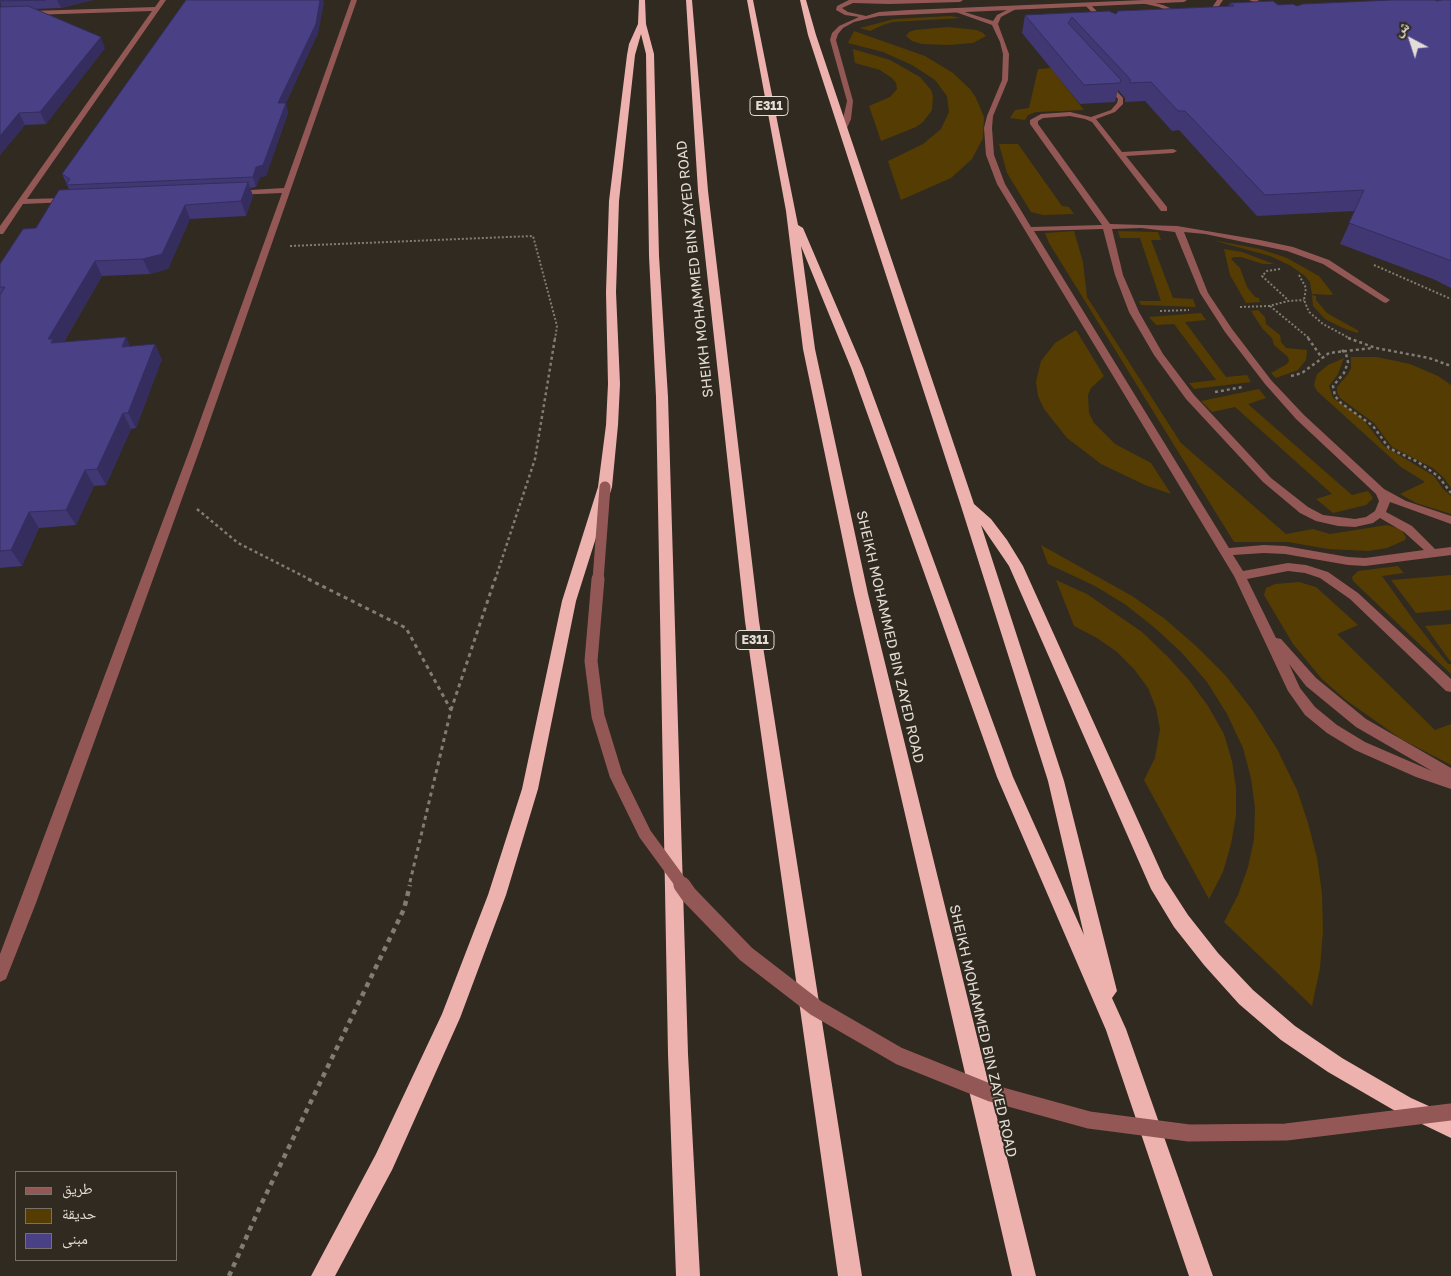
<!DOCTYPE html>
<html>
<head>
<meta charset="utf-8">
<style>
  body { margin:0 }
  #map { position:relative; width:1451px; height:1276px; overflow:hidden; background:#302a20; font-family:"Golos Text","Noto Naskh Arabic",sans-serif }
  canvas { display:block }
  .legend { position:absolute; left:15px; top:1171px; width:162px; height:90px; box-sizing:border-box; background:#302a20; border:1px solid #777269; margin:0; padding:6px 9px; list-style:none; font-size:15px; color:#e2ded7 }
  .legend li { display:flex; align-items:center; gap:10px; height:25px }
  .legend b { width:25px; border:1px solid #777269 }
  .north { position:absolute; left:1386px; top:15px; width:50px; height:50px; -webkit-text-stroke:4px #302a20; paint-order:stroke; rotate:320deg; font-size:14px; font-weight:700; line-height:20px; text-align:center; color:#e2ded7 }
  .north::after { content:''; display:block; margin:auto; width:18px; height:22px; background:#e2ded7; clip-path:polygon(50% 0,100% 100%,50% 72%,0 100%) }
</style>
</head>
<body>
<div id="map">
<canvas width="1451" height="1276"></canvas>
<ul class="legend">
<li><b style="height:6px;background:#935855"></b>طريق</li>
<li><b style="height:14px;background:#553c03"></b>حديقة</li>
<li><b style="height:14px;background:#4a4086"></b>مبنى</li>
</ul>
<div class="north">ش</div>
</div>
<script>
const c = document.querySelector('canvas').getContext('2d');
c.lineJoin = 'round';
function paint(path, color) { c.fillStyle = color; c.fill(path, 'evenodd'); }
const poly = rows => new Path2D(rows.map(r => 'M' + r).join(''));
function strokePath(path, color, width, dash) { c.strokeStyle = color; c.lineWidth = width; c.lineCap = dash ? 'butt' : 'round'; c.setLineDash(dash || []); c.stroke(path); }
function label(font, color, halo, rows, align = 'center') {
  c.font = font + ' "Golos Text",sans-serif'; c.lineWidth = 4; c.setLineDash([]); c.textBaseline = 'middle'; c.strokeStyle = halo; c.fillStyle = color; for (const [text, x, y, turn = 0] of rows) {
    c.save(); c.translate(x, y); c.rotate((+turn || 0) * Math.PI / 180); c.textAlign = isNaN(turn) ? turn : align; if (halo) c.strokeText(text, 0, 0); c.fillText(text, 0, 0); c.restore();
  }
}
const green = poly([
  [950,16,961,18,893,22,883,25,870,31,860,28,894,19],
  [948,27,977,30,983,33,986,36,973,43,949,45,922,44,912,41,906,36,909,32,915,30],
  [854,31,925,56,953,73,970,89,976,98,984,117,983,138,972,159,951,178,901,200,888,161,923,144,941,129,949,112,947,96,935,80,912,65,883,52,848,43],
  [853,49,890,60,920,77,931,90,933,96,932,110,923,122,916,127,881,141,869,106,890,97,897,89,896,83,892,78,880,70,855,63],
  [1051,68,1084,110,1036,112,1028,115,1025,120,1010,118,1015,110,1029,108,1038,69],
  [999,144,1018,144,1062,206,1069,207,1074,214,1043,215,1031,212,1007,173],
  [1074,231,1083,262,1087,297,1181,443,1286,534,1313,529,1330,534,1387,525,1401,529,1406,537,1405,540,1387,548,1368,551,1328,549,1288,542,1234,542,1049,243,1045,233],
  [1118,231,1158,232,1161,240,1151,240,1173,298,1193,299,1196,307,1141,305,1139,301,1161,301,1140,238,1120,238],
  [1212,240,1260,249,1287,258,1319,276,1333,294,1331,295,1312,294,1310,282,1305,276,1291,266,1270,256],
  [1224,249,1242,252,1274,264,1263,264,1241,257,1234,257,1231,259,1240,268,1247,287,1255,297,1259,298,1260,302,1246,303,1230,275],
  [1312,295,1316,296,1316,300,1327,313,1359,331,1357,333,1343,328,1325,319,1313,306],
  [1258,310,1265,317,1266,324,1280,335,1281,342,1286,348,1307,350,1306,360,1298,370,1276,378,1271,373,1287,364,1289,361,1288,357,1274,345,1272,338,1262,328,1251,311],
  [1201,313,1206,320,1185,322,1226,377,1247,375,1251,382,1194,389,1189,383,1216,380,1174,324,1156,325,1149,317],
  [1076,330,1104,376,1091,388,1088,395,1089,413,1094,423,1115,444,1151,463,1171,494,1145,485,1101,464,1067,438,1044,409,1038,396,1036,382,1041,361,1055,343],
  [1351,357,1377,357,1410,364,1438,376,1451,385,1451,488,1444,478,1433,468,1392,447,1374,423,1340,398,1337,392,1337,387,1348,374,1351,368],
  [1344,358,1338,374,1329,386,1333,398,1362,418,1384,446,1434,476,1443,489,1451,496,1451,514,1416,503,1400,494,1425,482,1401,467,1317,391,1314,385,1317,374,1328,365],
  [1259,389,1266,398,1248,404,1352,495,1368,491,1373,498,1366,505,1333,513,1316,499,1332,494,1235,407,1212,412,1201,401],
  [1041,545,1132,596,1165,619,1196,646,1226,676,1253,711,1277,749,1297,790,1308,823,1317,858,1322,893,1323,931,1320,968,1312,1006,1224,922,1238,895,1248,867,1254,839,1255,808,1251,778,1243,748,1227,714,1207,682,1182,653,1155,628,1126,605,1095,586,1048,564],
  [1398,566,1404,573,1382,576,1415,622,1448,664,1451,664,1451,674,1353,581,1352,577,1358,571],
  [1451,575,1451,610,1416,613,1391,580],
  [1056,580,1087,594,1142,632,1167,656,1189,680,1208,706,1224,734,1232,761,1236,788,1236,816,1231,844,1223,872,1209,899,1144,780,1155,758,1160,729,1156,708,1148,688,1134,669,1117,652,1097,638,1074,626],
  [1299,582,1316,587,1358,625,1337,634,1435,730,1451,724,1451,765,1401,739,1346,700,1322,679,1293,644,1264,595,1266,588,1275,584],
  [1451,624,1451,661,1450,661,1425,626]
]);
const pathFar3 = poly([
  [290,246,533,236,557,326,555,339],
  [1374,265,1451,299],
  [1280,269,1267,271,1262,276,1288,300],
  [1299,275,1306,288,1304,300,1309,312,1323,324,1351,339],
  [1270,306,1310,339],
  [1240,307,1269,306,1288,301,1304,300],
  [1160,311,1189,310]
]);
const pathFar2 = poly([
  [1308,338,1322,358],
  [1348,338,1376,348,1429,358,1451,366],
  [1342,350,1346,354,1348,362,1344,373,1333,386,1335,396,1341,403,1373,426,1389,448,1418,462,1438,476,1451,493],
  [1291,376,1302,373,1329,353,1372,348],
  [1215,392,1243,387],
  [197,509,238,543,311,580],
  [495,580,535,459,555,338]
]);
const pathFar1 = poly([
  [308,579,406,628,451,710,409,886],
  [451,710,495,579]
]);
const path = poly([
  [229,1276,259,1209,404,909,410,885]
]);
const service = poly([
  [1143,0,1163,5,1186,15,1181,16,1159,7,1141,3,1143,0],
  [1217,0,1223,0,1219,6,1222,13,1220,16,1209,19,1209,17,1216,13,1213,6,1217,0],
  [1249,0,1257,0,1279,9,1274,10,1249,0],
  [1085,3,1089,3,1107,22,1107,24,1103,24,1085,5,1085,3],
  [1013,7,1018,8,1001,17,998,24,1009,54,1008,80,993,116,992,128,994,155,1005,184,1031,227,1102,225,1030,124,1030,120,1041,114,1070,112,1091,117,1111,110,1117,103,1118,99,1103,81,1106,79,1123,98,1123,104,1115,112,1096,119,1122,152,1173,149,1177,151,1173,153,1126,156,1167,207,1167,211,1161,211,1092,122,1085,119,1070,116,1043,118,1038,121,1038,124,1110,224,1177,226,1260,240,1293,247,1329,260,1390,300,1386,303,1383,302,1323,264,1287,251,1205,234,1184,232,1208,293,1232,329,1271,380,1304,415,1384,489,1406,501,1451,516,1451,524,1390,502,1386,512,1412,526,1435,549,1451,547,1451,555,1365,566,1348,565,1285,554,1264,553,1233,555,1243,571,1288,563,1306,565,1328,572,1358,593,1451,679,1451,692,1446,691,1350,599,1320,578,1305,573,1288,571,1247,579,1276,638,1281,639,1316,678,1366,719,1451,768,1451,789,1416,777,1355,750,1327,733,1305,715,1288,691,1234,576,997,184,986,155,984,128,987,116,1002,80,1003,54,1000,42,992,25,950,10,955,9,993,21,997,15,1013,7],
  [1141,228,1175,232,1200,293,1225,332,1265,384,1296,419,1376,494,1379,501,1375,511,1366,517,1355,519,1323,515,1308,507,1271,478,1194,395,1163,354,1139,312,1123,275,1112,229,1141,228],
  [1103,229,1115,275,1129,312,1154,355,1186,399,1263,482,1300,513,1316,521,1338,526,1355,527,1373,523,1380,518,1404,532,1424,550,1365,558,1348,557,1285,546,1264,545,1229,548,1034,231,1103,229],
  [1289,664,1306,686,1356,727,1432,771,1365,742,1337,725,1315,707,1300,688,1289,664]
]);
const minor = poly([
  [160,0,166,0,27,199,69,198,73,200,69,202,23,204,3,234,0,234,0,226,152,11,0,16,0,12,155,7,160,0],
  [351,0,357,0,201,446,36,903,6,979,0,982,0,954,191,446,282,193,234,195,230,193,234,191,284,188,351,0]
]);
const tertiary = poly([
  [849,0,963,0,960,2,889,4,853,3,842,8,848,12,866,16,879,12,909,10,1144,0,1187,0,1184,2,879,16,854,22,843,28,838,34,836,40,853,101,851,119,847,128,843,130,839,128,843,119,847,101,830,40,832,33,839,26,859,17,845,15,836,10,837,6,849,0]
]);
const motorway = poly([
  [639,0,645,0,646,24,654,54,659,256,668,397,688,1054,700,1276,676,1276,668,1054,656,397,649,256,646,54,641,34,635,55,619,201,616,292,620,384,618,425,612,487,576,601,538,789,506,895,460,1018,392,1170,335,1276,311,1276,376,1154,442,1014,488,895,522,789,562,601,598,487,606,425,608,384,606,292,609,201,627,55,629,44,638,24,639,0],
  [686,0,692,0,708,191,759,621,862,1276,838,1276,745,621,698,191,686,0],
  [747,0,753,0,798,225,803,228,863,368,1013,777,1084,935,1048,781,960,503,808,35,800,0,806,0,816,35,974,504,991,519,1007,540,1023,566,1164,878,1188,915,1218,953,1253,990,1295,1026,1342,1058,1411,1098,1451,1116,1451,1138,1397,1112,1328,1072,1281,1040,1239,1004,1204,965,1174,927,1151,889,1009,566,981,525,1064,781,1117,991,1112,998,1126,1029,1213,1276,1189,1276,1106,1030,997,777,851,368,801,246,815,349,868,594,1036,1276,1012,1276,854,594,803,349,786,211,747,0]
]);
const serviceBridgeFar2 = poly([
  [598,580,605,487]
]);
const serviceBridgeFar1 = poly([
  [598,579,591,661,598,716,616,775,645,834,683,886]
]);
const serviceBridge = poly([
  [682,885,689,895,746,954,816,1008,899,1056,991,1093,1089,1120,1189,1133,1286,1132,1451,1112]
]);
const wall = poly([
  [0,0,93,0,61,8,35,9,105,48,46,124,25,125,0,155,0,7,1,7],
  [1451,0,1451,288,1433,279,1340,244,1355,211,1257,216,1179,130,1172,131,1145,101,1125,102,1125,98,1118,90,1115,102,1080,104,1022,33,1025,15,1116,14,1229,6,1230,3,1278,5,1297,6,1437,1],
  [324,2,318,33,286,103,288,113,266,176,260,177,256,187,250,188,253,196,246,216,190,219,168,269,150,274,102,276,64,342,130,346,162,359,136,428,131,429,106,485,94,486,76,525,39,528,22,566,0,568,0,264,36,228,69,189,62,174]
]);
const shadedWall = poly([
  [57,0,93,0,61,8],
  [320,0,323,0,324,2,318,33,286,103,288,113,266,176,260,177,256,187,253,177,278,103],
  [101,37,105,48,46,124,40,112],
  [19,113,25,125,0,155,0,136],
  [248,182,253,196,246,216,241,201],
  [185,205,190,219,168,269,150,274,143,259],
  [95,261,102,276,59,350,48,339],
  [126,337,133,352,122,347],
  [155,344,162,359,136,428,128,413],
  [123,413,131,429,106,485,97,469],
  [85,470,94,486,76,525,66,510],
  [29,512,39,528,22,566,11,550]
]);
const building = poly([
  [0,0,46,0,0,1,0,0],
  [186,0,320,0,316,24,278,103,286,103,263,165,256,167,253,177,66,185,70,179,62,174,186,0],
  [1392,0,1435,0,1437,1,1442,0,1451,0,1451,261,1444,258,1349,223,1364,190,1265,195,1185,111,1178,111,1151,82,1130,83,1130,79,1072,17,1068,23,1121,80,1120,83,1084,85,1025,15,1109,11,1116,14,1118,11,1234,6,1230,3,1273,1,1278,5,1293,4,1297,6,1303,4,1392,0],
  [28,6,101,37,40,112,19,113,0,136,0,7,28,6],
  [248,182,241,201,185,205,162,254,143,259,95,261,48,339,53,339,51,343,126,337,122,347,155,344,128,413,123,413,97,469,85,470,66,510,29,512,11,550,0,551,0,295,5,287,0,287,0,264,23,229,36,228,59,190,248,182]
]);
const shields = [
  [769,106,38],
  [755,640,38]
];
const shieldNames = [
  ["E311",769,106],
  ["E311",755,640]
];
const streetNames = [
  ["SHEIKH MOHAMMED BIN ZAYED ROAD",695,269,-96],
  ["SHEIKH MOHAMMED BIN ZAYED ROAD",890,637,77],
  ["SHEIKH MOHAMMED BIN ZAYED ROAD",983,1031,77]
];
paint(green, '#553c03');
strokePath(pathFar3, '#817c74', 2, [2, 2]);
strokePath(pathFar2, '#817c74', 2.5, [3, 3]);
strokePath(pathFar1, '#817c74', 3, [4, 4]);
strokePath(path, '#817c74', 4.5, [5, 5]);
paint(service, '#935855');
paint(minor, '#935855');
paint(tertiary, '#935855');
paint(motorway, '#edb2ae');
strokePath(serviceBridgeFar2, '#935855', 11);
strokePath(serviceBridgeFar1, '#935855', 13);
strokePath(serviceBridge, '#935855', 17);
paint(wall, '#403773');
paint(shadedWall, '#342d5e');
paint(building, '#4a4086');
strokePath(building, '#342d5e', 1);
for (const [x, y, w] of shields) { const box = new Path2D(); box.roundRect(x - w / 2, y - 9.5, w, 19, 4); c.fillStyle = '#302a20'; c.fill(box); strokePath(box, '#e2ded7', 1); }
label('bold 12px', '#e2ded7', null, shieldNames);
label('14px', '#e2ded7', '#302a20', streetNames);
</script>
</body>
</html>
